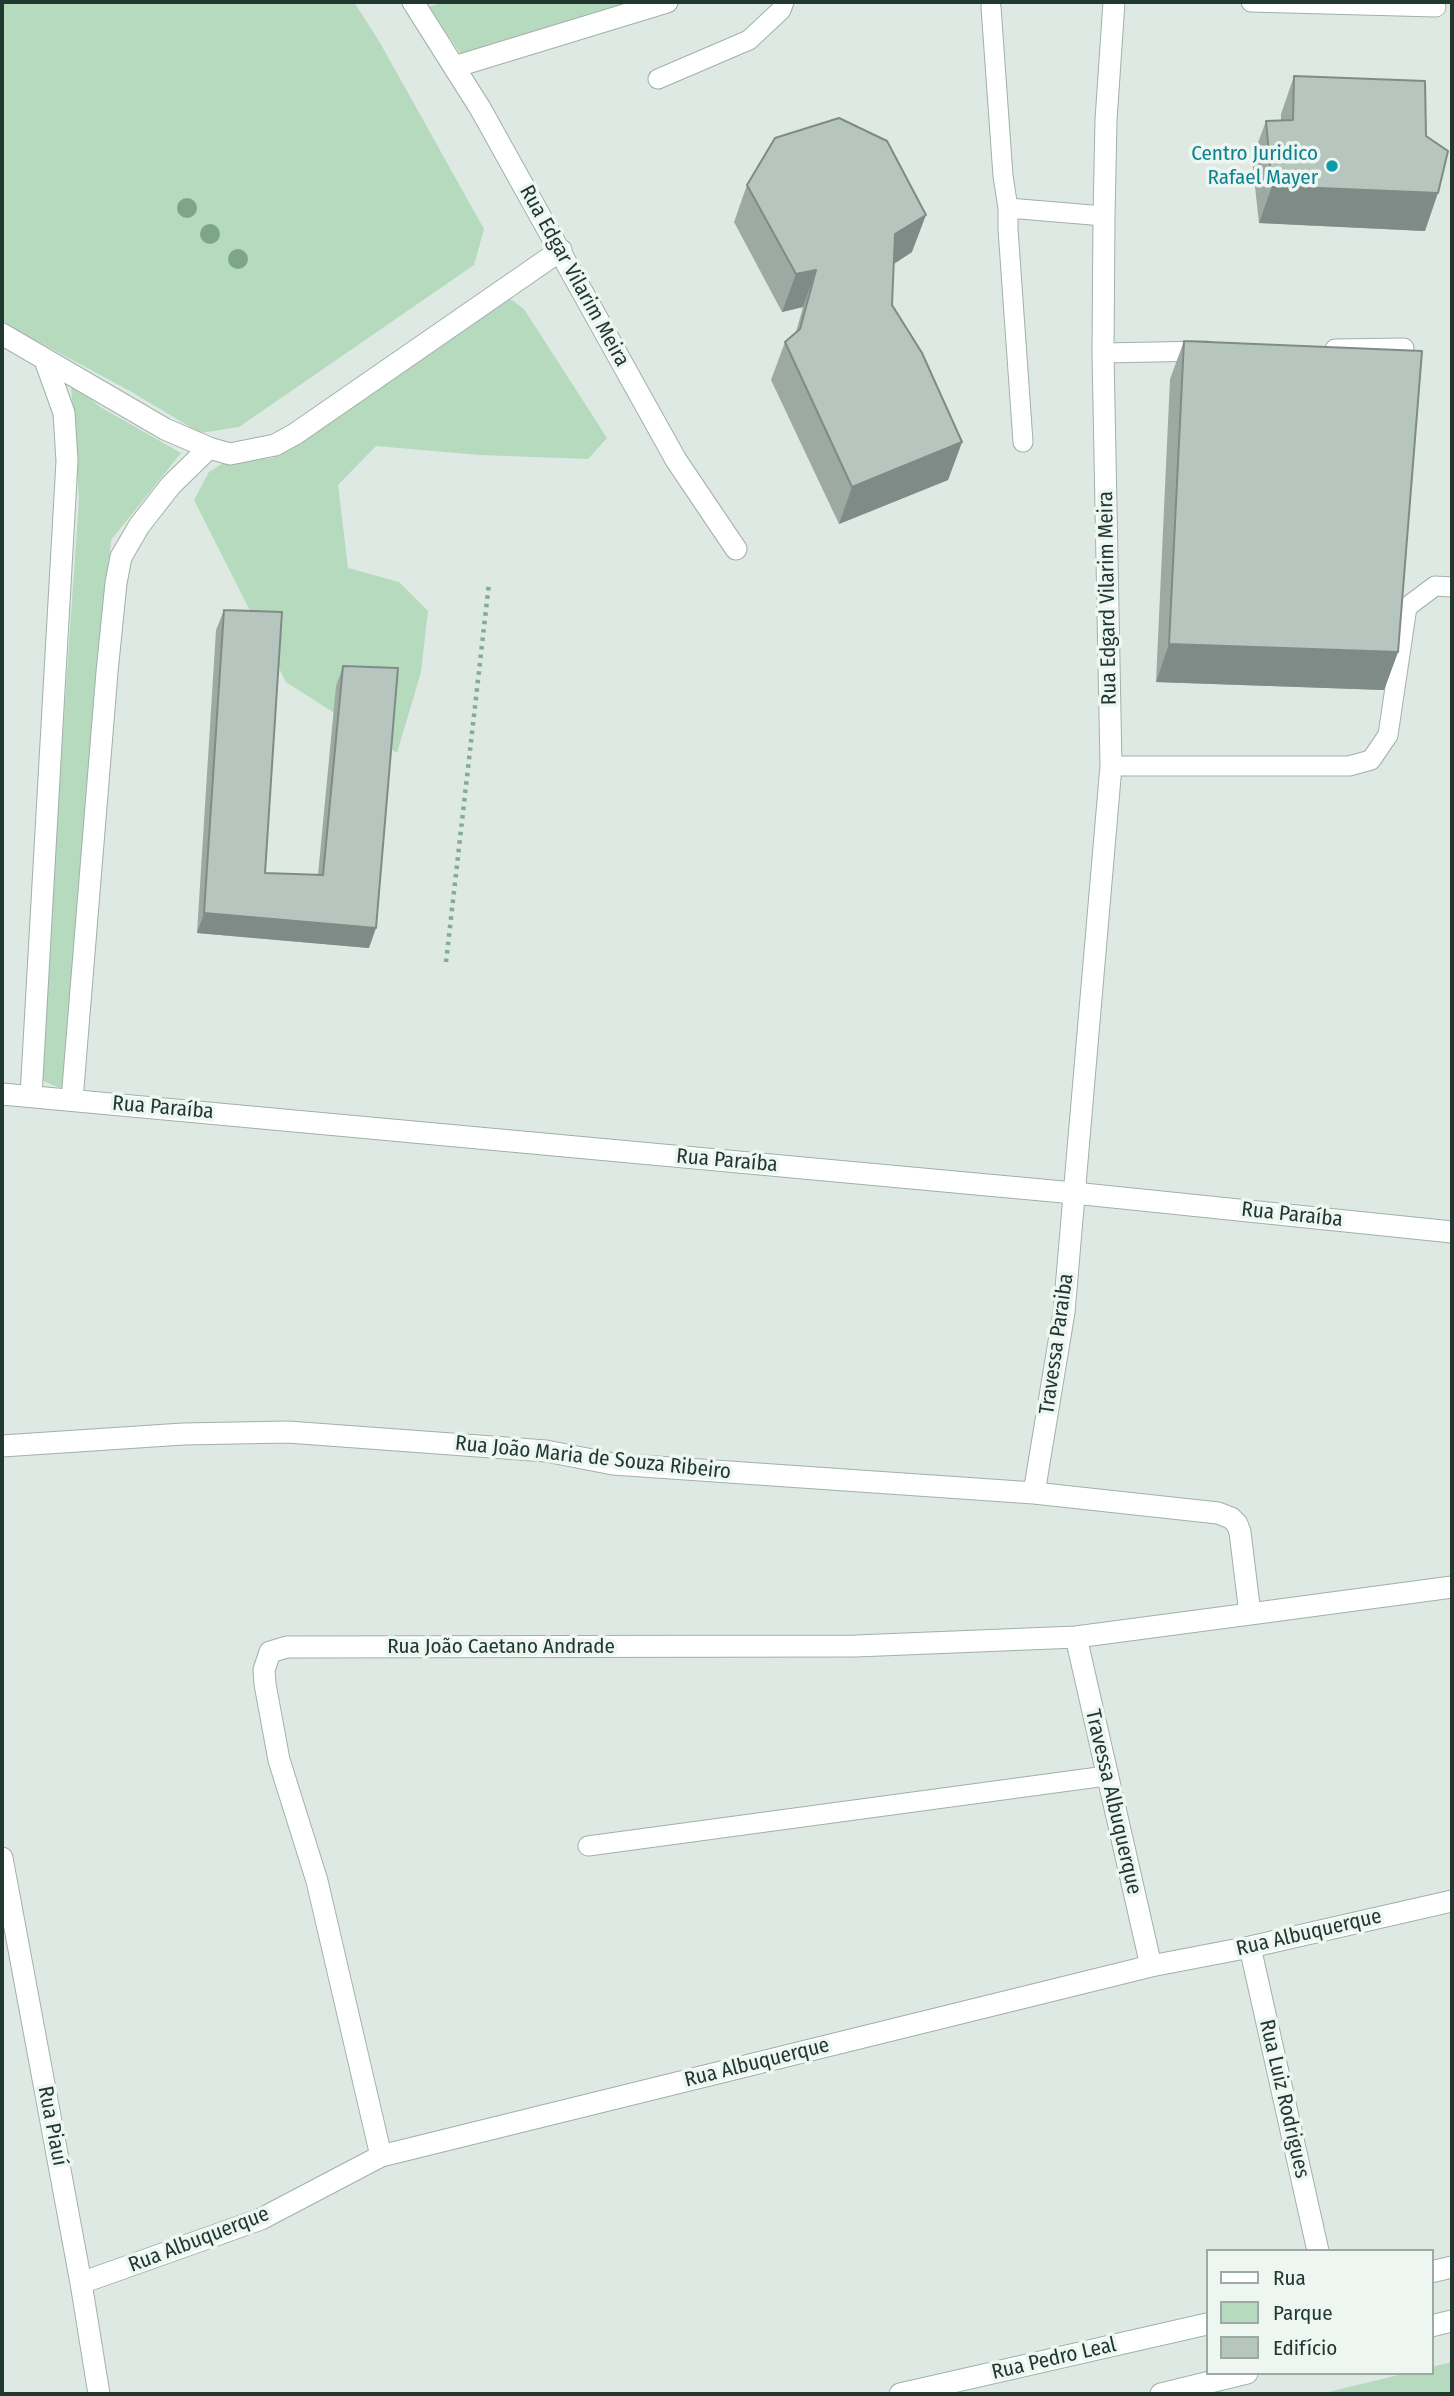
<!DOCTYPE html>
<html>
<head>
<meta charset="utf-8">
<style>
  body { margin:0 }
  #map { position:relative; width:1454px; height:2396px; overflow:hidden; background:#dee9e3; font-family:"Fira Sans Condensed",sans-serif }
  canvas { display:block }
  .frame { position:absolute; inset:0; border:4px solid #203830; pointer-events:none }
  .legend { position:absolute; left:1206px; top:2249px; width:228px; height:126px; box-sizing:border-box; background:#eef6f1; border:2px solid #9caaa4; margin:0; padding:9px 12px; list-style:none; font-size:21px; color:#203830 }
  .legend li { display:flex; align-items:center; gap:14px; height:35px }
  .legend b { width:35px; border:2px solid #9caaa4 }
</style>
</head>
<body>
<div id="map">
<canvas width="1454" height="2396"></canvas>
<div class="frame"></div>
<ul class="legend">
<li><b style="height:9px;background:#fff"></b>Rua</li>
<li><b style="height:19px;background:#b6dabe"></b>Parque</li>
<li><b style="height:19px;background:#b6c6bf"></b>Edifício</li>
</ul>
</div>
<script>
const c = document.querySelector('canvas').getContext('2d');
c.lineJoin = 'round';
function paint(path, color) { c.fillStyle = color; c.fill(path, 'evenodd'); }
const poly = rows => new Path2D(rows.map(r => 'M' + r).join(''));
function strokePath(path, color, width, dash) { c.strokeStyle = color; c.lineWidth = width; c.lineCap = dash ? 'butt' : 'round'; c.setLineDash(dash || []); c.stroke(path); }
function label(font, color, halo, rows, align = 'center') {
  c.font = font + ' "Fira Sans Condensed",sans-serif'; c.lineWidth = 7; c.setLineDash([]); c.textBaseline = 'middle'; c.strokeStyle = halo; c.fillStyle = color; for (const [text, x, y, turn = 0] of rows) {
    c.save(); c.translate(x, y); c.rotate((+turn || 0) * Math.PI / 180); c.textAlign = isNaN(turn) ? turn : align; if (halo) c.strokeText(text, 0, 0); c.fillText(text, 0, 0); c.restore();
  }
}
const green = poly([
  [2,2,354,2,379,41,484,229,474,265,239,427,200,433,130,391,2,322],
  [444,2,634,2,461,54,428,7],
  [509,298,524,309,607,438,588,459,480,455,376,446,338,485,348,568,399,582,428,611,421,672,397,753,286,682,194,500,209,472,225,462,273,458,487,309],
  [71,385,102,408,181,453,111,540,62,1089,39,1079,79,499],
  [1452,2362,1452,2394,1320,2394,1407,2373,1431,2373,1431,2367]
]);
const path = poly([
  [446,962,489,583]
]);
const service = poly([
  [1251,2,1436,7],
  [991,7,1003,176,1008,208,1104,216],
  [658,79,749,40,781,10,784,2],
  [1008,208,1008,229,1023,442],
  [1335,349,1404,348],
  [1103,353,1207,351],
  [1111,766,1349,766,1371,760,1388,735,1407,607,1435,586,1452,587],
  [588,1846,1106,1776]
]);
const minor = poly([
  [413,2,480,108,676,460,736,549],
  [454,67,667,2],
  [2,334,165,429,209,448,230,454,275,445,295,434,561,250],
  [31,1096,67,461,64,413,45,360],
  [72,1100,107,672,116,583,121,557,139,526,171,485,209,448],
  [2,1446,183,1434,288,1432,546,1451,613,1464,1034,1493,1218,1513,1231,1518,1237,1524,1240,1532,1250,1614,1076,1637,856,1646,287,1647,270,1652,264,1670,265,1684,279,1760,317,1881,381,2156],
  [1034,1493,1064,1312,1111,766,1103,353,1104,216,1106,120,1114,2],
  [1250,1614,1452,1587],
  [1076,1637,1151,1966],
  [2,1858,81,2283,99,2394],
  [1250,1947,1318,2251],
  [81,2283,261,2219,381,2156,1151,1966,1250,1947,1452,1901]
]);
const tertiary = poly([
  [2,1094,1074,1193,1452,1232]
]);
const secondary = poly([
  [1431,2272,1452,2267],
  [1431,2326,1452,2321],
  [900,2394,1207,2324],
  [1161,2394,1247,2373]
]);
const trees = [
  [187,208],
  [210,234],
  [238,259]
];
const wall = poly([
  [1294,76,1425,231,1259,223,1252,159,1266,121,1281,120,1281,114],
  [747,185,912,252,894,264,892,305,962,442,948,480,839,524,771,380,785,342,796,332,803,307,782,312,734,222],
  [1184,341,1398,652,1384,690,1156,682,1170,379],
  [224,610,265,873,318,875,336,686,343,666,369,948,197,933,216,630]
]);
const shadedWall = poly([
  [1272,186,1438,193,1425,231,1259,223],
  [926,215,912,252,881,272,895,234],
  [816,270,803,307,782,312,796,274],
  [962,442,948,480,839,524,852,487],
  [1169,644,1398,652,1384,690,1156,682],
  [204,913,376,928,369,948,197,933]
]);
const building = poly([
  [1294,76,1425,81,1426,136,1448,151,1438,193,1272,186,1266,121,1293,120,1294,76],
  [839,118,887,141,926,215,895,234,892,305,922,353,962,442,852,487,785,342,800,329,816,270,796,274,747,185,775,138,839,118],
  [1184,341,1422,351,1398,652,1169,644,1184,341],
  [224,610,282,612,265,873,323,875,343,666,398,668,376,928,204,913,224,610]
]);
const markers = [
  [1332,166,7,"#0f9aa8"]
];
const cultureNames = [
  ["Centro Juridico",1318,154],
  ["Rafael Mayer",1318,178]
];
const streetNames = [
  ["Rua Edgar Vilarim Meira",574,276,61],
  ["Rua Edgard Vilarim Meira",1108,598,-91],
  ["Rua Paraíba",163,1108,5],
  ["Rua Paraíba",727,1161,5],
  ["Rua Paraíba",1292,1215,6],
  ["Travessa Paraiba",1057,1344,-82],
  ["Rua João Maria de Souza Ribeiro",593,1458,6],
  ["Rua João Caetano Andrade",501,1647],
  ["Travessa Albuquerque",1113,1802,77],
  ["Rua Albuquerque",1309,1933,-13],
  ["Rua Albuquerque",757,2063,-14],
  ["Rua Luiz Rodrigues",1284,2099,77],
  ["Rua Piauí",52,2126,79],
  ["Rua Albuquerque",199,2240,-21],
  ["Rua Pedro Leal",1054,2359,-13]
];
paint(green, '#b6dabe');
strokePath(service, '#a1b0aa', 21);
strokePath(minor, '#a1b0aa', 23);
strokePath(tertiary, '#a1b0aa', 23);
strokePath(secondary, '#9db4ab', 23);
strokePath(path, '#7fac9b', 4.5, [3.5, 5]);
strokePath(service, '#fff', 19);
strokePath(minor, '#fff', 21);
strokePath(tertiary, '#fff', 21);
strokePath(secondary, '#fff', 21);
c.fillStyle = '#7ca58a';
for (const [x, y] of trees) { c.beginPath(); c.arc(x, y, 10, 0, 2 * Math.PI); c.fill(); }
paint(wall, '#9daaa4');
paint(shadedWall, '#7f8b86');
paint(building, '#b6c6bf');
strokePath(building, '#7f8b86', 2);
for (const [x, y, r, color] of markers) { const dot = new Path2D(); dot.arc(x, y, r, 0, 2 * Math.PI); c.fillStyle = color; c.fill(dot); strokePath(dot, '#eef6f1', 2.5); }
label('21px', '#0d838f', '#eef6f1', cultureNames, 'right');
label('21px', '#203830', '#eef6f1', streetNames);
</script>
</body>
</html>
